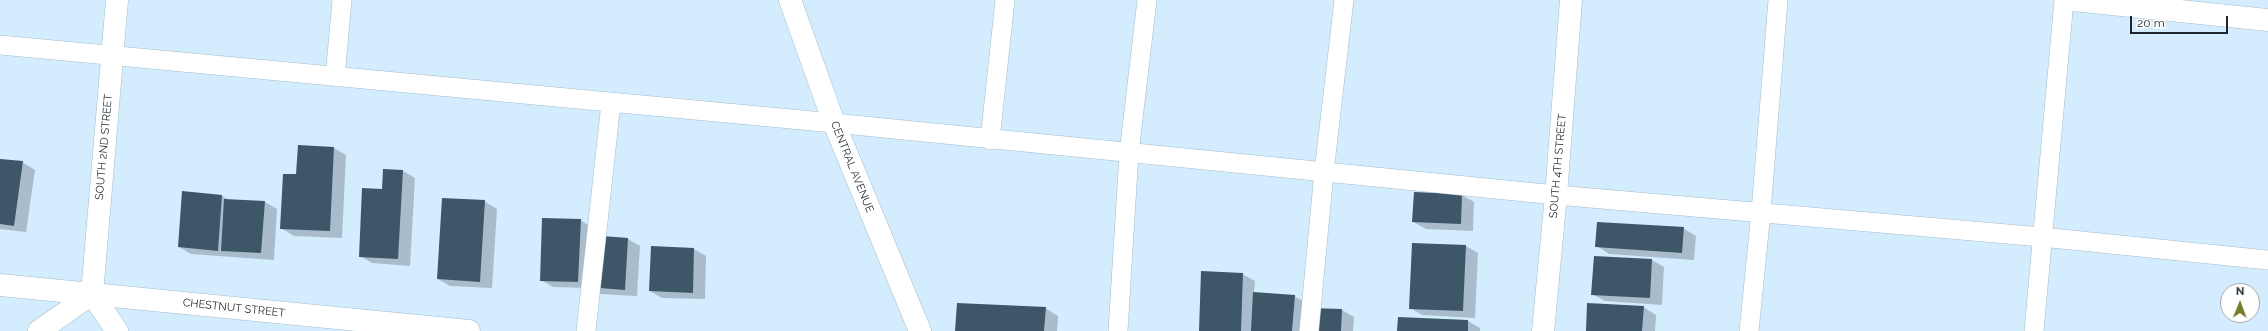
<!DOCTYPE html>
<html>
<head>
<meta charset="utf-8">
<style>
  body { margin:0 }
  #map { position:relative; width:2268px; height:331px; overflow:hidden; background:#d3ecfe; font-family:Raleway,sans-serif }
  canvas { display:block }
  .north { position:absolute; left:2220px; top:283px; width:40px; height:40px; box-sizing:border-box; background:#fff; border:1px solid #a5a8ab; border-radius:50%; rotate:1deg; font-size:11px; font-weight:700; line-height:16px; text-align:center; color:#1d262c }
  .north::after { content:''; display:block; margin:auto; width:14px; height:18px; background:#767d28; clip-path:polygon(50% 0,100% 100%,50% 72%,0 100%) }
  .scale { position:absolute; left:2130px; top:16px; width:98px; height:18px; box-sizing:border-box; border:2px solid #1d262c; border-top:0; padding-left:5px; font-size:12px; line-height:14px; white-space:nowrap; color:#1d262c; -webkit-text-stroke:3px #fff; paint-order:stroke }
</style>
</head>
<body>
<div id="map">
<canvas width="2268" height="331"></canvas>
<div class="north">N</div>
<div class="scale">20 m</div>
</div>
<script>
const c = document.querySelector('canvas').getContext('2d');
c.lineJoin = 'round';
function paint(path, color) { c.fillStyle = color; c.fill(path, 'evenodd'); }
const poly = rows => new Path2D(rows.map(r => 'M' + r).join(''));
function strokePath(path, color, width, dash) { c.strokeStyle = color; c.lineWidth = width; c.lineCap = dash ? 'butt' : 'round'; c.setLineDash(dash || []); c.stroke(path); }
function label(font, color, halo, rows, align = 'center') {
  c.font = font + ' Raleway,sans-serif'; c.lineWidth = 4; c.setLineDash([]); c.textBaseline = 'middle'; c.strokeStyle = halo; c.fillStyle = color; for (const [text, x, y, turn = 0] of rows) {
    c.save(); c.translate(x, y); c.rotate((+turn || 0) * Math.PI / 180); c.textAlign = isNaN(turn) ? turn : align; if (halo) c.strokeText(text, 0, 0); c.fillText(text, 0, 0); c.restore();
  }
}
const shadow = poly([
  [334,148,346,155,342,238,294,236,281,228,297,175],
  [0,160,22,162,35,170,26,232,0,229],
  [403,171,415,178,410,266,372,263,360,256,383,190],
  [1462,195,1474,202,1473,231,1426,229,1413,222],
  [222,196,229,200,265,202,277,209,274,260,191,254,179,247],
  [484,201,497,209,492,288,450,286,438,279],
  [580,220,593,228,592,237,628,239,640,246,637,296,600,294,590,288,553,287,541,280],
  [1683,228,1696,236,1694,260,1609,254,1597,246],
  [1466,246,1478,253,1475,318,1422,315,1410,308],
  [694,249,706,256,705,299,662,298,650,291],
  [1652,260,1664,267,1662,305,1605,301,1592,294],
  [1242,274,1255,281,1254,293,1294,296,1307,303,1305,331,1200,331],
  [1643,307,1656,315,1655,331,1587,331],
  [1045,308,1058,316,1057,331,956,331],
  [1342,310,1354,317,1353,331,1309,331],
  [1399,318,1468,321,1480,328,1480,331,1398,331]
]);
const building = poly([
  [298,145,334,147,330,231,280,229,283,174,296,174],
  [0,159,23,161,14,226,0,224],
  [383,169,403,170,398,259,359,257,362,188,382,189],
  [182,191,222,195,218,251,178,247],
  [1414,192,1462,194,1461,224,1412,222],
  [442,198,485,200,480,282,437,279],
  [224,199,265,201,261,253,221,251],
  [542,218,581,219,578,282,540,281],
  [1597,222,1684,227,1682,253,1595,247],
  [590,235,628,238,625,290,587,287],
  [1412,243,1466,245,1463,311,1409,309],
  [651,246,694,248,693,293,649,291],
  [1594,256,1652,259,1650,298,1591,295],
  [1201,271,1243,273,1241,331,1199,331],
  [1253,292,1295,295,1292,331,1251,331],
  [957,303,1046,307,1044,331,955,331],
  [1587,303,1644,306,1642,331,1586,331],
  [1309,308,1342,309,1341,331,1308,331],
  [1398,317,1468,320,1468,331,1397,331]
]);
const service = poly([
  [0,45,834,123,1556,195,2042,237,2268,260],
  [335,77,342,0],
  [990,140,1005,0],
  [586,331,611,103],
  [1118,331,1129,153,1147,0],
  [1309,331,1324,172,1344,0],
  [1749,331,1761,212,1778,0],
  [2034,331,2064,0]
]);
const minor = poly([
  [0,285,469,331],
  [1543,331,1556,195,1571,0]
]);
const tertiary = poly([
  [117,0,92,294,117,331],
  [790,0,834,123,920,331],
  [39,331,92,294]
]);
const secondary = poly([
  [2073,0,2268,20]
]);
const streetNames = [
  ["SOUTH 2ND STREET",104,147,-85],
  ["SOUTH 4TH STREET",1558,166,-85],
  ["CENTRAL AVENUE",852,167,68],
  ["CHESTNUT STREET",234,308,6]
];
paint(shadow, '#0003');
paint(building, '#3d5768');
strokePath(service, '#a5bdce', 20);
strokePath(minor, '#a5bdce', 23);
strokePath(tertiary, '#a5bdce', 23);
strokePath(secondary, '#a5bdce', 23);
strokePath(service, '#fff', 19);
strokePath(minor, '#fff', 22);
strokePath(tertiary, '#fff', 22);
strokePath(secondary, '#fff', 22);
label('11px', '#1d262c', '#fff', streetNames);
</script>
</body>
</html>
